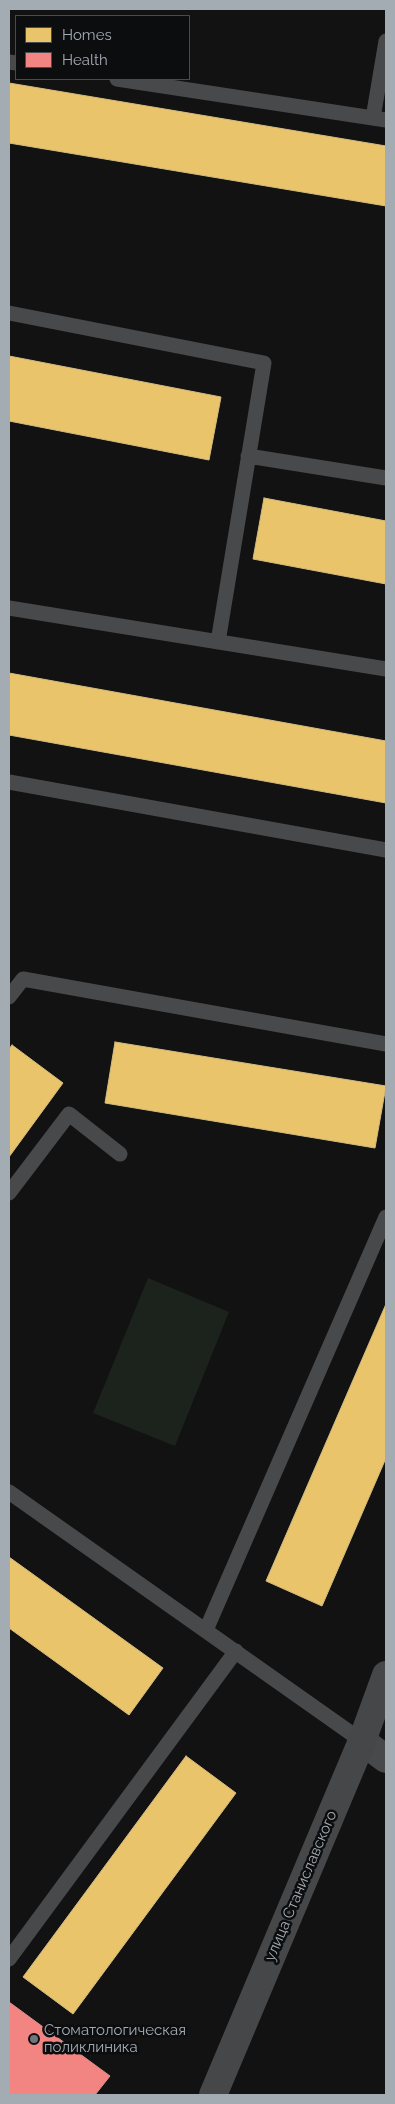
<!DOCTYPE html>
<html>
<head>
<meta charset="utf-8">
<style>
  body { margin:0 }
  #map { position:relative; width:395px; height:2104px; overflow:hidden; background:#121212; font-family:Raleway,sans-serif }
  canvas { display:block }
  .frame { position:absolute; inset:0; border:10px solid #a3abb3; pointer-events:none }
  .legend { position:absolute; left:15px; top:15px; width:175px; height:65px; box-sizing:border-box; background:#0c0d0e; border:1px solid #484c50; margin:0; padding:6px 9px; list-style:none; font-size:15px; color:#a3abb3 }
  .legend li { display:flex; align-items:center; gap:10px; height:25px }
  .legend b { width:25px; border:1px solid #484c50 }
</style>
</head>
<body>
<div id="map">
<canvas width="395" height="2104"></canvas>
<div class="frame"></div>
<ul class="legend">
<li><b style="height:14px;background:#e9c46a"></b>Homes</li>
<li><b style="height:14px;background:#f28482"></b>Health</li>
</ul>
</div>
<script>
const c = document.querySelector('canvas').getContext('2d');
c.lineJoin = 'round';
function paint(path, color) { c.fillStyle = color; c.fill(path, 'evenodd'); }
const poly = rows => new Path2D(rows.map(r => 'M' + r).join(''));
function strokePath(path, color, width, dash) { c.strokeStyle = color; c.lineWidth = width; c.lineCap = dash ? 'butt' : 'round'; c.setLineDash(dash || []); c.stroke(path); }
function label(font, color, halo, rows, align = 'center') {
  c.font = font + ' Raleway,sans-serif'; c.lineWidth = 5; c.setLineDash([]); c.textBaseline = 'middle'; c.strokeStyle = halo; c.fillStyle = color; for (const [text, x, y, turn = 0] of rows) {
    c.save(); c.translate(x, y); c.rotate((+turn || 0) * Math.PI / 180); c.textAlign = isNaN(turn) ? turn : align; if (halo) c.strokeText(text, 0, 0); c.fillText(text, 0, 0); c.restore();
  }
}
const green = poly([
  [148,1278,229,1312,175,1446,93,1413]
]);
const homes = poly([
  [9,83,386,146,386,206,9,143,9,83],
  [9,356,221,397,209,460,9,421,9,356],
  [264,498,386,521,386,584,253,559,264,498],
  [9,673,386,741,386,803,9,735,9,673],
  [115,1042,386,1086,375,1148,105,1103,115,1042],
  [12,1045,63,1083,9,1157,9,1049,12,1045],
  [386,1304,386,1458,322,1606,266,1581,386,1304],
  [9,1557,163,1668,129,1715,9,1628,9,1557],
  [186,1756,236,1793,73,2014,23,1977,186,1756]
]);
const health = poly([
  [9,2002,110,2076,95,2095,9,2095,9,2002]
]);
const lane = poly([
  [9,62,16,63],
  [117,79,386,120],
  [373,118,386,41],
  [9,313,264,363,218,642],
  [248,456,386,478],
  [9,608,386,669],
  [9,782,386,850],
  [9,997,23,979,386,1044],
  [9,1193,69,1114,120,1154],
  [9,1492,362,1741],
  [206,1630,386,1217],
  [9,1959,236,1651]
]);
const street = poly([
  [362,1741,386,1759]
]);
const secondary = poly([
  [213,2095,362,1741,386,1675]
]);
const markers = [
  [34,2039,5,"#70757b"]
];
const streetNames = [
  ["улица Станиславского",301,1886,-67]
];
const poiNames = [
  ["Стоматологическая",44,2030],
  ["поликлиника",44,2047]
];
paint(green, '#1c221c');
paint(homes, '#e9c46a');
strokePath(homes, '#d4bc80', 1);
paint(health, '#f28482');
strokePath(health, '#da9091', 1);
strokePath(lane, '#47494b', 15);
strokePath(street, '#47494b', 28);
strokePath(secondary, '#464749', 28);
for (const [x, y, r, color] of markers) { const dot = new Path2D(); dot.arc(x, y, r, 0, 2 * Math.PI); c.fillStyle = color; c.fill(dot); strokePath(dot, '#0c0d0e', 2); }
label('15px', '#a3abb3', '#0c0d0e', streetNames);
label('15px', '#a3abb3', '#0c0d0e', poiNames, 'left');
</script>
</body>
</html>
